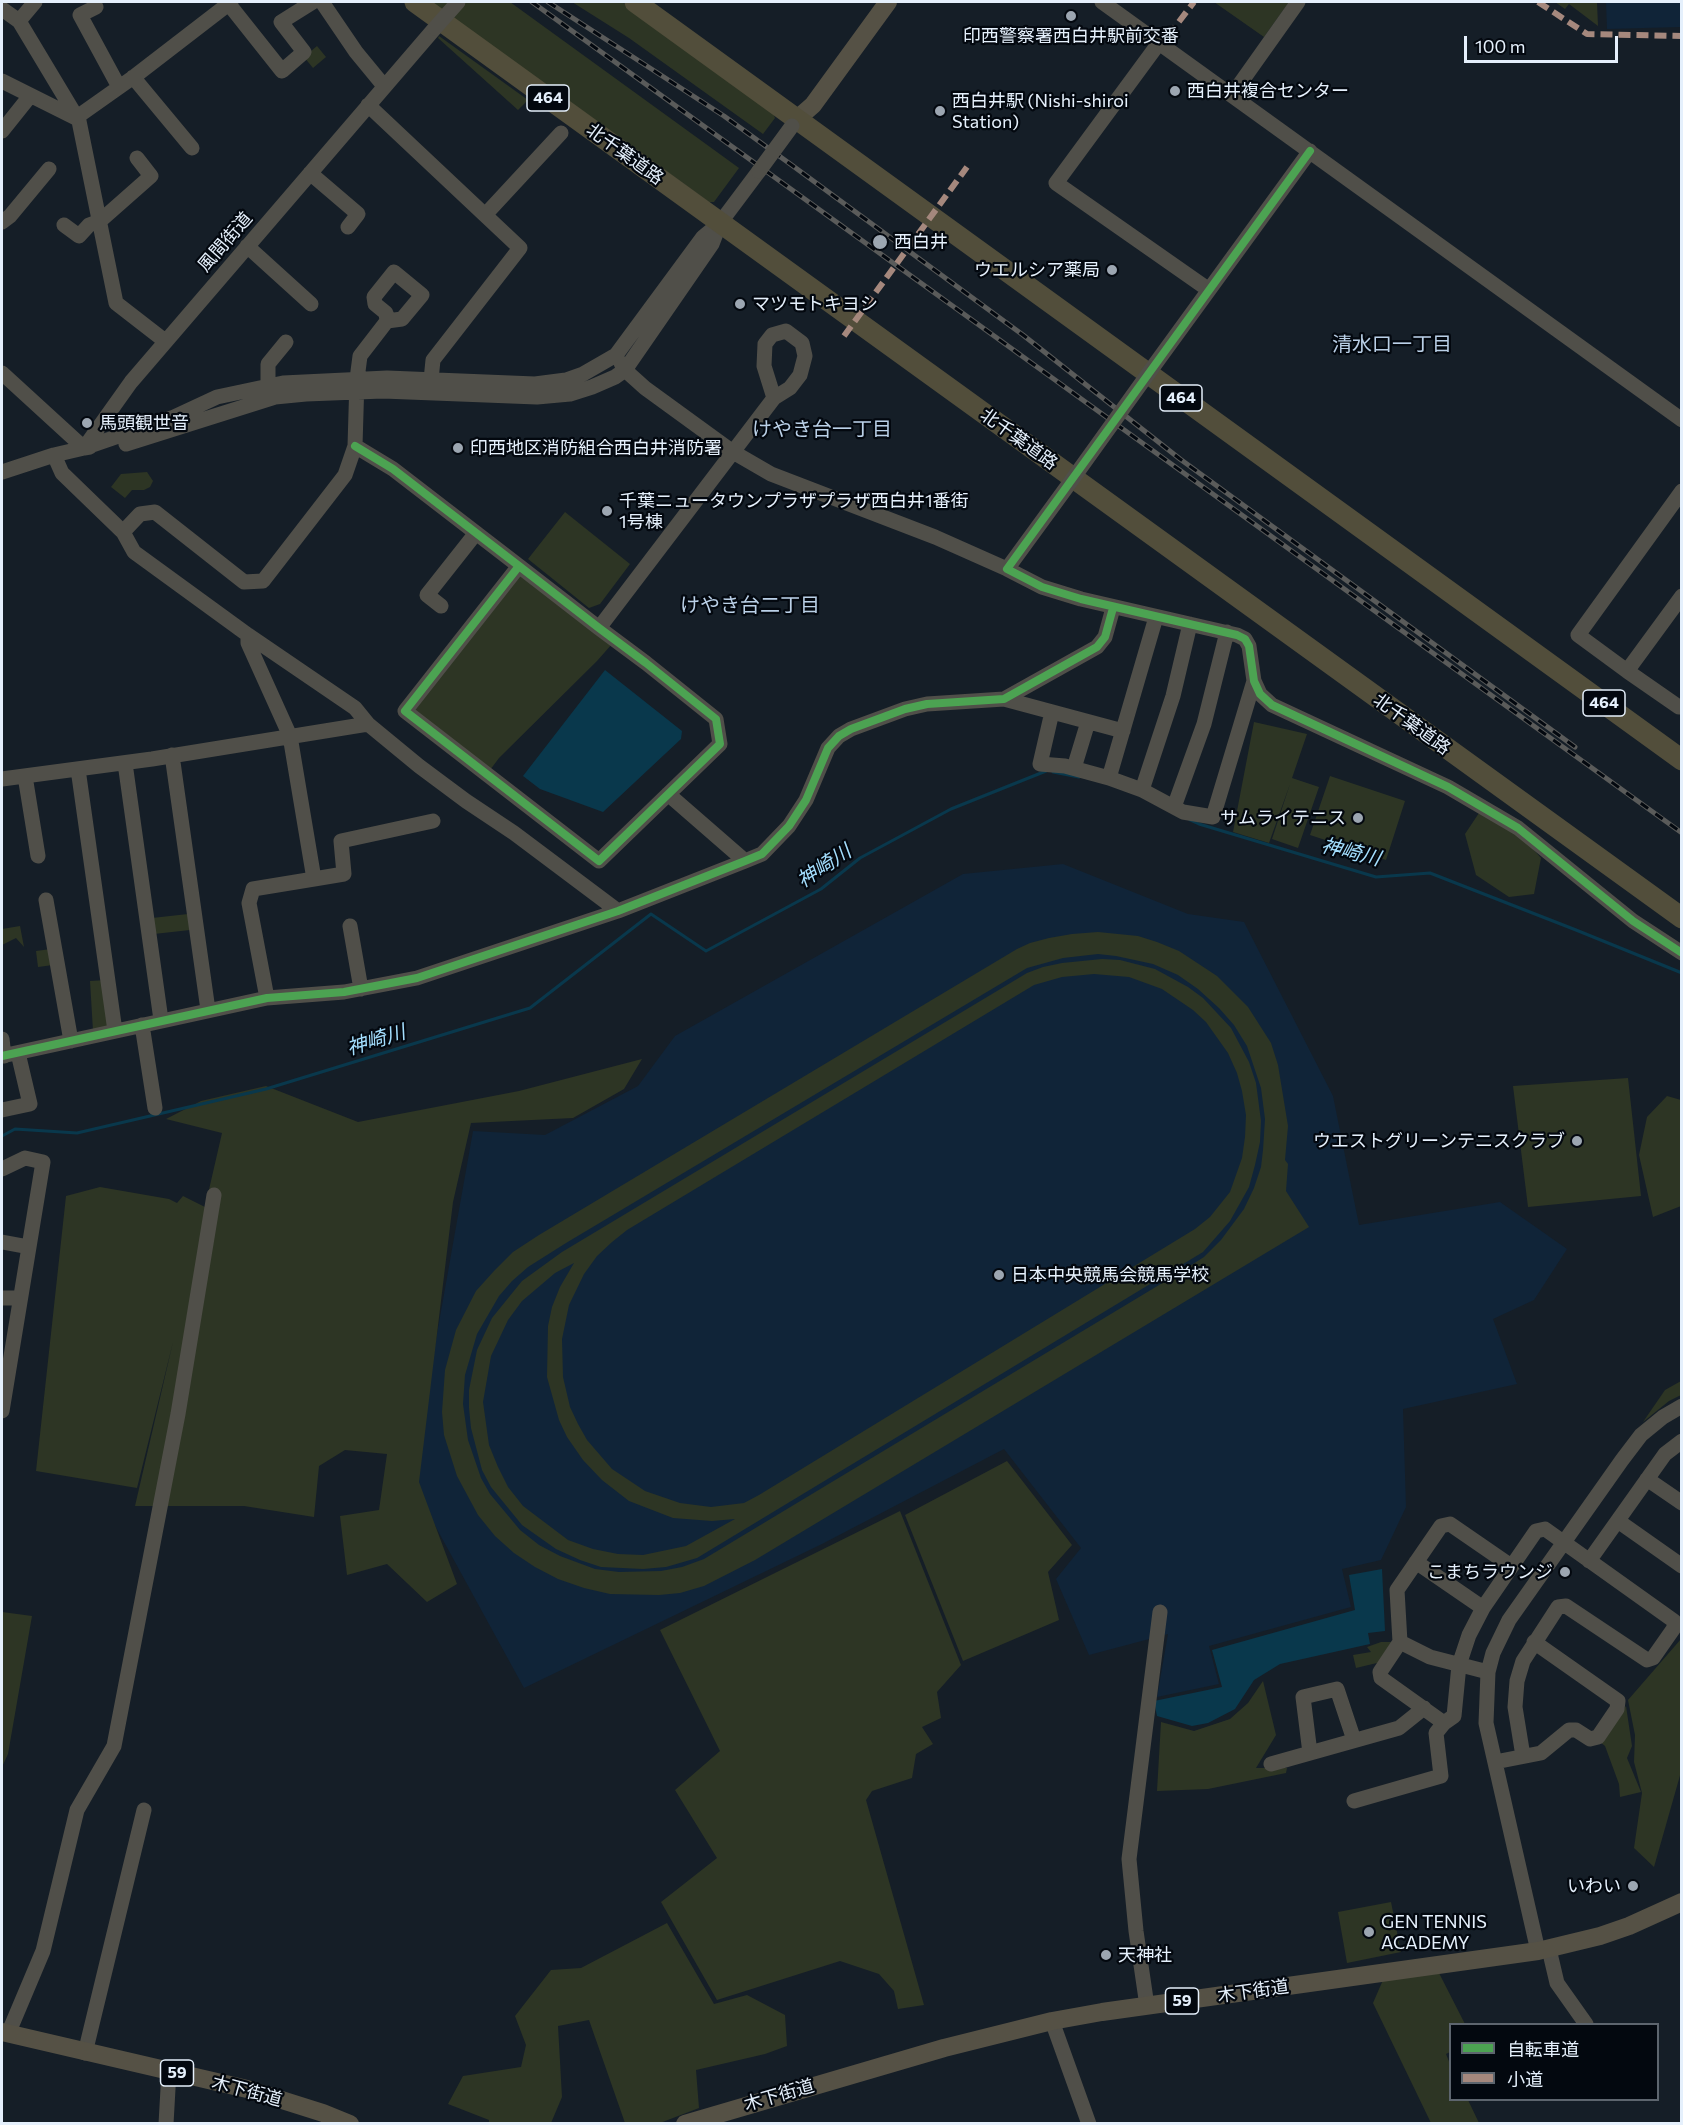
<!DOCTYPE html>
<html>
<head>
<meta charset="utf-8">
<style>
  body { margin:0 }
  #map { position:relative; width:1683px; height:2125px; overflow:hidden; background:#151e27; font-family:Commissioner,"Noto Sans JP",sans-serif }
  canvas { display:block }
  .frame { position:absolute; inset:0; border:3px solid #e5f0fc; pointer-events:none }
  .legend { position:absolute; left:1449px; top:2023px; width:210px; height:78px; box-sizing:border-box; background:#03080f; border:2px solid #5d656e; margin:0; padding:8px 10px; list-style:none; font-size:18px; color:#e5f0fc }
  .legend li { display:flex; align-items:center; gap:12px; height:30px }
  .legend b { width:30px; border:2px solid #5d656e }
  .scale { position:absolute; left:1464px; top:36px; width:154px; height:27px; box-sizing:border-box; border:3px solid #e5f0fc; border-top:0; padding-left:8px; font-size:18px; line-height:21px; white-space:nowrap; color:#e5f0fc; -webkit-text-stroke:4px #03080f; paint-order:stroke }
</style>
</head>
<body>
<div id="map">
<canvas width="1683" height="2125"></canvas>
<div class="frame"></div>
<ul class="legend">
<li><b style="height:8px;background:#4ca352"></b>自転車道</li>
<li><b style="height:8px;background:#a5887d"></b>小道</li>
</ul>
<div class="scale">100 m</div>
</div>
<script>
const c = document.querySelector('canvas').getContext('2d');
c.lineJoin = 'round';
function paint(path, color) { c.fillStyle = color; c.fill(path, 'evenodd'); }
const poly = rows => new Path2D(rows.map(r => 'M' + r).join(''));
function strokePath(path, color, width, dash) { c.strokeStyle = color; c.lineWidth = width; c.lineCap = dash ? 'butt' : 'round'; c.setLineDash(dash || []); c.stroke(path); }
function label(font, color, halo, rows, align = 'center') {
  c.font = font + ' Commissioner,"Noto Sans JP",sans-serif'; c.lineWidth = 4.5; c.setLineDash([]); c.textBaseline = 'middle'; c.strokeStyle = halo; c.fillStyle = color; for (const [text, x, y, turn = 0] of rows) {
    c.save(); c.translate(x, y); c.rotate((+turn || 0) * Math.PI / 180); c.textAlign = isNaN(turn) ? turn : align; if (halo) c.strokeText(text, 0, 0); c.fillText(text, 0, 0); c.restore();
  }
}
const built = poly([
  [1606,2,1681,2,1681,27,1607,29],
  [1063,864,1188,914,1244,922,1333,1096,1359,1225,1500,1202,1567,1249,1534,1300,1493,1319,1517,1384,1403,1409,1406,1507,1381,1560,1342,1569,1351,1607,1209,1646,1219,1684,1157,1697,1168,1634,1089,1655,1056,1579,1081,1548,1004,1449,822,1544,524,1688,415,1489,416,1452,473,1131,545,1135,638,1086,675,1036,963,874]
]);
const green = poly([
  [431,2,510,2,739,168,714,202,709,202],
  [572,2,622,2,772,110,775,118,763,134,629,38],
  [1214,2,1289,2,1264,37],
  [1555,2,1597,2,1598,26,1569,4,1565,9],
  [439,36,528,100,518,110,438,38],
  [317,46,326,57,313,68,304,57],
  [147,472,153,481,150,487,144,490,132,490,125,498,111,487,121,474],
  [565,512,630,564,600,604,589,608,528,559],
  [516,576,525,576,612,644,597,661,499,758,490,770,416,712,416,705],
  [1254,722,1307,734,1292,778,1319,787,1298,848,1272,839,1290,784,1269,843,1233,832],
  [1330,776,1405,801,1386,860,1310,835],
  [1479,813,1517,831,1541,858,1534,894,1509,897,1476,875,1465,834],
  [188,914,190,930,154,934,152,918],
  [20,926,24,947,16,938,2,945,2,929],
  [1098,932,1138,936,1157,942,1179,951,1217,976,1248,1007,1271,1043,1278,1065,1288,1126,1285,1160,1288,1164,1286,1191,1309,1227,755,1560,704,1586,680,1593,659,1595,610,1594,584,1588,558,1579,535,1567,514,1553,495,1536,478,1515,457,1476,444,1435,442,1412,445,1370,456,1330,476,1291,494,1271,513,1252,539,1235,1017,949,1030,943,1049,938,1072,934],
  [1098,954,1116,956,1153,964,1178,975,1198,989,1219,1008,1234,1025,1247,1046,1261,1088,1265,1119,1263,1150,1261,1167,1254,1188,1244,1209,1221,1240,1204,1257,1174,1276,704,1559,682,1567,661,1571,619,1572,595,1569,560,1556,539,1545,520,1530,490,1494,481,1478,468,1440,463,1404,465,1375,477,1334,499,1296,512,1281,528,1267,566,1243,1027,968,1063,958],
  [51,949,53,965,38,967,36,951],
  [1102,959,1120,960,1155,969,1188,987,1203,998,1231,1028,1249,1062,1256,1083,1261,1121,1260,1142,1255,1165,1249,1187,1230,1221,1203,1252,697,1558,666,1567,643,1569,601,1567,580,1560,556,1549,522,1525,491,1487,482,1470,471,1428,469,1408,469,1390,477,1350,492,1318,522,1281,562,1252,1027,973,1043,967,1062,963],
  [1094,974,1129,977,1162,989,1193,1010,1206,1022,1228,1053,1237,1073,1242,1091,1246,1115,1245,1137,1242,1158,1230,1192,1210,1217,1195,1229,759,1495,744,1503,711,1507,680,1503,645,1491,612,1469,587,1440,578,1424,570,1407,563,1377,562,1339,569,1305,584,1274,597,1256,612,1242,627,1230,1034,985,1062,977],
  [574,1263,560,1287,552,1307,548,1326,547,1377,559,1420,567,1437,583,1460,602,1480,629,1501,673,1518,712,1521,735,1519,686,1546,643,1555,618,1554,593,1549,568,1540,523,1506,508,1487,498,1467,489,1445,483,1402,491,1356,508,1320,522,1301,555,1273],
  [107,980,110,1027,93,1031,90,981],
  [642,1059,624,1089,573,1118,471,1123,453,1202,419,1482,457,1584,427,1602,387,1564,347,1575,340,1516,379,1510,387,1454,345,1450,319,1466,314,1517,244,1506,135,1506,173,1342,137,1488,36,1471,66,1196,100,1187,169,1199,177,1203,183,1196,205,1207,222,1133,166,1119,201,1101,266,1086,358,1122,519,1091],
  [1628,1078,1641,1196,1528,1207,1513,1086],
  [1667,1096,1681,1100,1681,1206,1653,1217,1639,1155,1647,1117],
  [1681,1381,1681,1395,1669,1401,1643,1422,1665,1390],
  [1007,1461,1072,1545,1048,1572,1059,1620,963,1661,905,1515],
  [900,1511,961,1665,937,1692,941,1718,922,1727,933,1744,916,1754,912,1778,872,1791,866,1800,924,2005,898,2009,894,1991,879,1974,840,1961,717,2000,661,1902,717,1858,675,1790,720,1751,660,1630],
  [2,1612,32,1616,8,1754,2,1767],
  [1681,1639,1681,1772,1654,1867,1634,1848,1642,1793,1634,1762,1635,1735,1628,1700],
  [1381,1642,1394,1642,1381,1662,1356,1668,1353,1655,1371,1652,1367,1647],
  [1263,1681,1276,1735,1256,1768,1287,1768,1286,1773,1208,1789,1157,1791,1161,1722,1194,1731,1230,1719,1248,1703],
  [1626,1706,1632,1746,1627,1758,1641,1792,1620,1797,1619,1784,1605,1746,1600,1742],
  [1391,1902,1401,1952,1347,1963,1338,1912],
  [667,1923,714,2004,747,1995,785,2015,787,2046,765,2054,696,2070,699,2108,660,2123,625,2123,589,2020,558,2026,562,2097,551,2123,489,2123,489,2120,448,2104,463,2076,521,2067,526,2045,515,2016,551,1970,581,1968],
  [1439,1973,1465,2024,1450,2024,1450,2052,1446,2054,1450,2064,1450,2100,1468,2100,1479,2123,1431,2123,1373,2003,1383,1980]
]);
const water = poly([
  [605,670,682,731,681,739,603,812,540,789,523,776],
  [1382,1569,1385,1631,1368,1633,1370,1644,1280,1664,1254,1680,1235,1709,1208,1723,1192,1726,1157,1716,1154,1701,1222,1687,1212,1650,1355,1610,1349,1575]
]);
const stream = poly([
  [1053,772,1079,777],
  [1190,820,1199,824,1376,877,1430,873,1576,930,1682,973],
  [2,1136,15,1129,77,1133,266,1089,530,1008,651,914,706,951,821,889,860,858,951,809,1046,771]
]);
const minor = poly([
  [322,2,356,52,384,86],
  [1102,2,1682,420],
  [228,3,282,71,304,52,281,22,313,2],
  [96,7,80,15,119,87],
  [2,9,19,21,79,121,116,303,165,341],
  [19,21,35,2],
  [1159,43,1056,183,1209,290],
  [133,77,192,148],
  [2,81,78,119],
  [1232,95,1298,2],
  [368,105,520,248,433,360,431,380],
  [77,117,135,76,231,2],
  [2,131,30,96],
  [310,173,358,214,348,227],
  [485,215,561,133],
  [2,222,10,216,49,169],
  [64,225,79,236,89,225,100,221,151,176,137,158],
  [247,246,311,304],
  [621,363,625,370,645,388,733,452,771,474,935,537,1007,569],
  [1153,367,1310,151],
  [2,373,84,448,90,447],
  [268,386,268,364,286,342],
  [126,444,275,397,306,394,383,391,537,397,570,394,592,387,615,377,625,370,712,244,720,223],
  [355,446,393,469,519,566,599,628,646,663,716,719,720,744,599,861,405,711,519,566],
  [84,448,131,382,435,28],
  [54,455,62,473,123,532,134,552,248,635,355,708,368,724,419,766,466,801,514,833,618,911],
  [2,472,54,455,84,448,174,417,217,397,283,383,387,378,535,384,566,380,583,374,616,355,703,237,720,223,759,171],
  [1069,484,1007,569,1042,587,1081,599,1237,635,1245,639,1249,646,1254,681,1260,694,1272,705,1448,787,1518,828,1633,921,1682,953],
  [1682,491,1578,635,1627,671,1682,596],
  [123,532,140,514,155,512,244,582,263,581,345,475,355,446,357,379,360,356,387,321,386,313,375,304,374,297,394,272,422,295,402,319,387,321],
  [441,606,427,595,476,533],
  [599,628,774,398,790,388,800,375,805,356,802,343,786,331,772,335,765,344,764,366,774,398],
  [248,635,248,643,290,736,314,879,253,889,249,903,267,998],
  [1627,671,1679,707],
  [1004,699,1123,731],
  [1052,712,1040,764,1065,766,1109,778,1142,790,1183,812,1213,817,1254,681],
  [172,755,208,1010],
  [125,763,161,1020],
  [1074,768,1088,722],
  [78,769,115,1031],
  [25,776,38,856],
  [1109,778,1156,617],
  [2,779,152,759,368,724],
  [1142,790,1173,696,1190,624],
  [668,794,745,861],
  [1174,807,1204,724,1227,632],
  [314,879,344,874,341,841,433,821],
  [46,900,71,1041],
  [350,926,361,989],
  [142,1025,155,1108],
  [2,1039,4,1056],
  [2,1056,267,998,344,992,417,978,618,911,745,861,762,854,789,826,806,800,828,748,839,736,851,729,905,709,927,704,1004,699,1097,647,1105,637,1113,608],
  [2,1110,30,1104,18,1053],
  [2,1169,25,1158,43,1162,2,1411],
  [2,1242,29,1247],
  [2,1298,20,1298],
  [1647,1479,1682,1503],
  [1618,1521,1682,1566],
  [1589,1561,1665,1454,1682,1441],
  [1416,1562,1483,1608],
  [1511,1566,1450,1524,1441,1526,1397,1590,1400,1642,1380,1672,1381,1678,1444,1723,1454,1716,1459,1665,1469,1635,1483,1608,1536,1531,1545,1529,1674,1621,1674,1628,1653,1658,1647,1660,1566,1606,1558,1607,1523,1661,1517,1681,1515,1707,1523,1756],
  [1400,1642,1430,1657,1488,1672],
  [1310,1753,1303,1697,1337,1689,1354,1740],
  [1495,1762,1541,1753,1569,1730,1576,1730,1590,1739,1598,1737,1617,1709,1618,1701,1534,1642],
  [1271,1764,1399,1728,1424,1708],
  [1354,1801,1441,1776,1436,1733,1444,1723],
  [1549,1949,1557,1983,1586,2024],
  [1538,1951,1486,1723,1488,1672,1493,1653,1509,1620,1622,1460,1641,1435,1663,1417,1682,1406],
  [1147,2006,1136,1931,1129,1859,1160,1612],
  [1052,2021,1089,2124],
  [8,2034,43,1951,77,1810,114,1746,178,1414,214,1195],
  [85,2053,144,1810],
  [166,2124,169,2071]
]);
const major = poly([
  [797,119,813,105,888,2],
  [2,2032,247,2089,323,2113,350,2124],
  [685,2124,944,2048,1052,2021,1102,2012,1538,1951,1600,1936,1629,1926,1682,1902]
]);
const highway = poly([
  [415,2,1682,918],
  [635,2,1682,760]
]);
const rail = poly([
  [532,2,1682,833],
  [548,2,724,116,793,166,1023,335,1180,459,1575,747]
]);
const minorBridge = poly([
  [435,28,458,2],
  [759,171,792,126],
  [1069,484,1153,367]
]);
const quiet = poly([
  [1538,2,1587,34,1682,36],
  [1168,36,1194,2],
  [844,336,967,167]
]);
const cycleway = poly([
  [1310,151,1007,569,1042,587,1081,599,1237,635,1245,639,1249,646,1254,681,1260,694,1272,705,1448,787,1518,828,1633,921,1682,953],
  [355,446,393,469,519,566,599,628,646,663,716,719,720,744,599,861,405,711,519,566],
  [2,1056,267,998,344,992,417,978,618,911,745,861,762,854,789,826,806,800,828,748,839,736,851,729,905,709,927,704,1004,699,1097,647,1105,637,1113,608]
]);
const markers = [
  [1071,16,6,"#9ca6b1"],
  [1175,91,6,"#9ca6b1"],
  [940,111,6,"#9ca6b1"],
  [880,242,8,"#9ca6b1"],
  [1112,270,6,"#9ca6b1"],
  [740,304,6,"#9ca6b1"],
  [87,423,6,"#9ca6b1"],
  [458,448,6,"#9ca6b1"],
  [607,511,6,"#9ca6b1"],
  [1358,818,6,"#9ca6b1"],
  [1577,1141,6,"#9ca6b1"],
  [999,1275,6,"#9ca6b1"],
  [1565,1572,6,"#9ca6b1"],
  [1633,1886,6,"#9ca6b1"],
  [1369,1932,6,"#9ca6b1"],
  [1106,1955,6,"#9ca6b1"]
];
const shields = [
  [548,98,42],
  [1181,398,42],
  [1604,703,42],
  [1182,2001,33],
  [177,2073,33]
];
const shieldNames = [
  ["464",548,98],
  ["464",1181,398],
  ["464",1604,703],
  ["59",1182,2001],
  ["59",177,2073]
];
const poiNames = [
  ["印西警察署西白井駅前交番",1071,36,"center"],
  ["西白井複合センター",1187,91],
  ["西白井駅 (Nishi-shiroi",952,101],
  ["Station)",952,122],
  ["西白井",894,242],
  ["ウエルシア薬局",1100,270,"right"],
  ["マツモトキヨシ",752,304],
  ["馬頭観世音",99,423],
  ["印西地区消防組合西白井消防署",470,448],
  ["千葉ニュータウンプラザプラザ西白井1番街",619,501],
  ["1号棟",619,522],
  ["サムライテニス",1346,818,"right"],
  ["ウエストグリーンテニスクラブ",1565,1141,"right"],
  ["日本中央競馬会競馬学校",1011,1275],
  ["こまちラウンジ",1553,1572,"right"],
  ["いわい",1621,1886,"right"],
  ["GEN TENNIS",1381,1922],
  ["ACADEMY",1381,1943],
  ["天神社",1118,1955]
];
const streetNames = [
  ["北千葉道路",625,154,36],
  ["風間街道",225,242,-49],
  ["北千葉道路",1019,439,36],
  ["北千葉道路",1412,724,36],
  ["木下街道",1253,1991,-8],
  ["木下街道",247,2091,15],
  ["木下街道",779,2095,-16]
];
const neighbourhoodNames = [
  ["清水口一丁目",1392,344],
  ["けやき台一丁目",822,429],
  ["けやき台二丁目",750,605]
];
const waterNames = [
  ["神崎川",1351,852,14],
  ["神崎川",824,866,-34],
  ["神崎川",376,1040,-17]
];
paint(built, '#102438');
paint(green, '#2d3524');
paint(water, '#09384c');
strokePath(stream, '#09384c', 3);
strokePath(minor, '#504f49', 15);
strokePath(major, '#555145', 18);
strokePath(highway, '#524e3b', 21);
strokePath(rail, '#5a5b5a', 5);
strokePath(rail, '#03080f', 3, [9]);
strokePath(minorBridge, '#504f49', 15);
strokePath(quiet, '#a5887d', 6, [12, 6]);
strokePath(cycleway, '#4ca352', 8);
for (const [x, y, r, color] of markers) { const dot = new Path2D(); dot.arc(x, y, r, 0, 2 * Math.PI); c.fillStyle = color; c.fill(dot); strokePath(dot, '#03080f', 2); }
for (const [x, y, w] of shields) { const box = new Path2D(); box.roundRect(x - w / 2, y - 13, w, 26, 4.5); c.fillStyle = '#03080f'; c.fill(box); strokePath(box, '#e5f0fc', 1.5); }
label('bold 16px', '#e5f0fc', null, shieldNames);
label('18px', '#e5f0fc', '#03080f', poiNames, 'left');
label('18px', '#e5f0fc', '#03080f', streetNames);
label('20px', '#bad0e7', '#03080f', neighbourhoodNames);
label('italic 20px', '#a3defe', '#03080f', waterNames);
</script>
</body>
</html>
